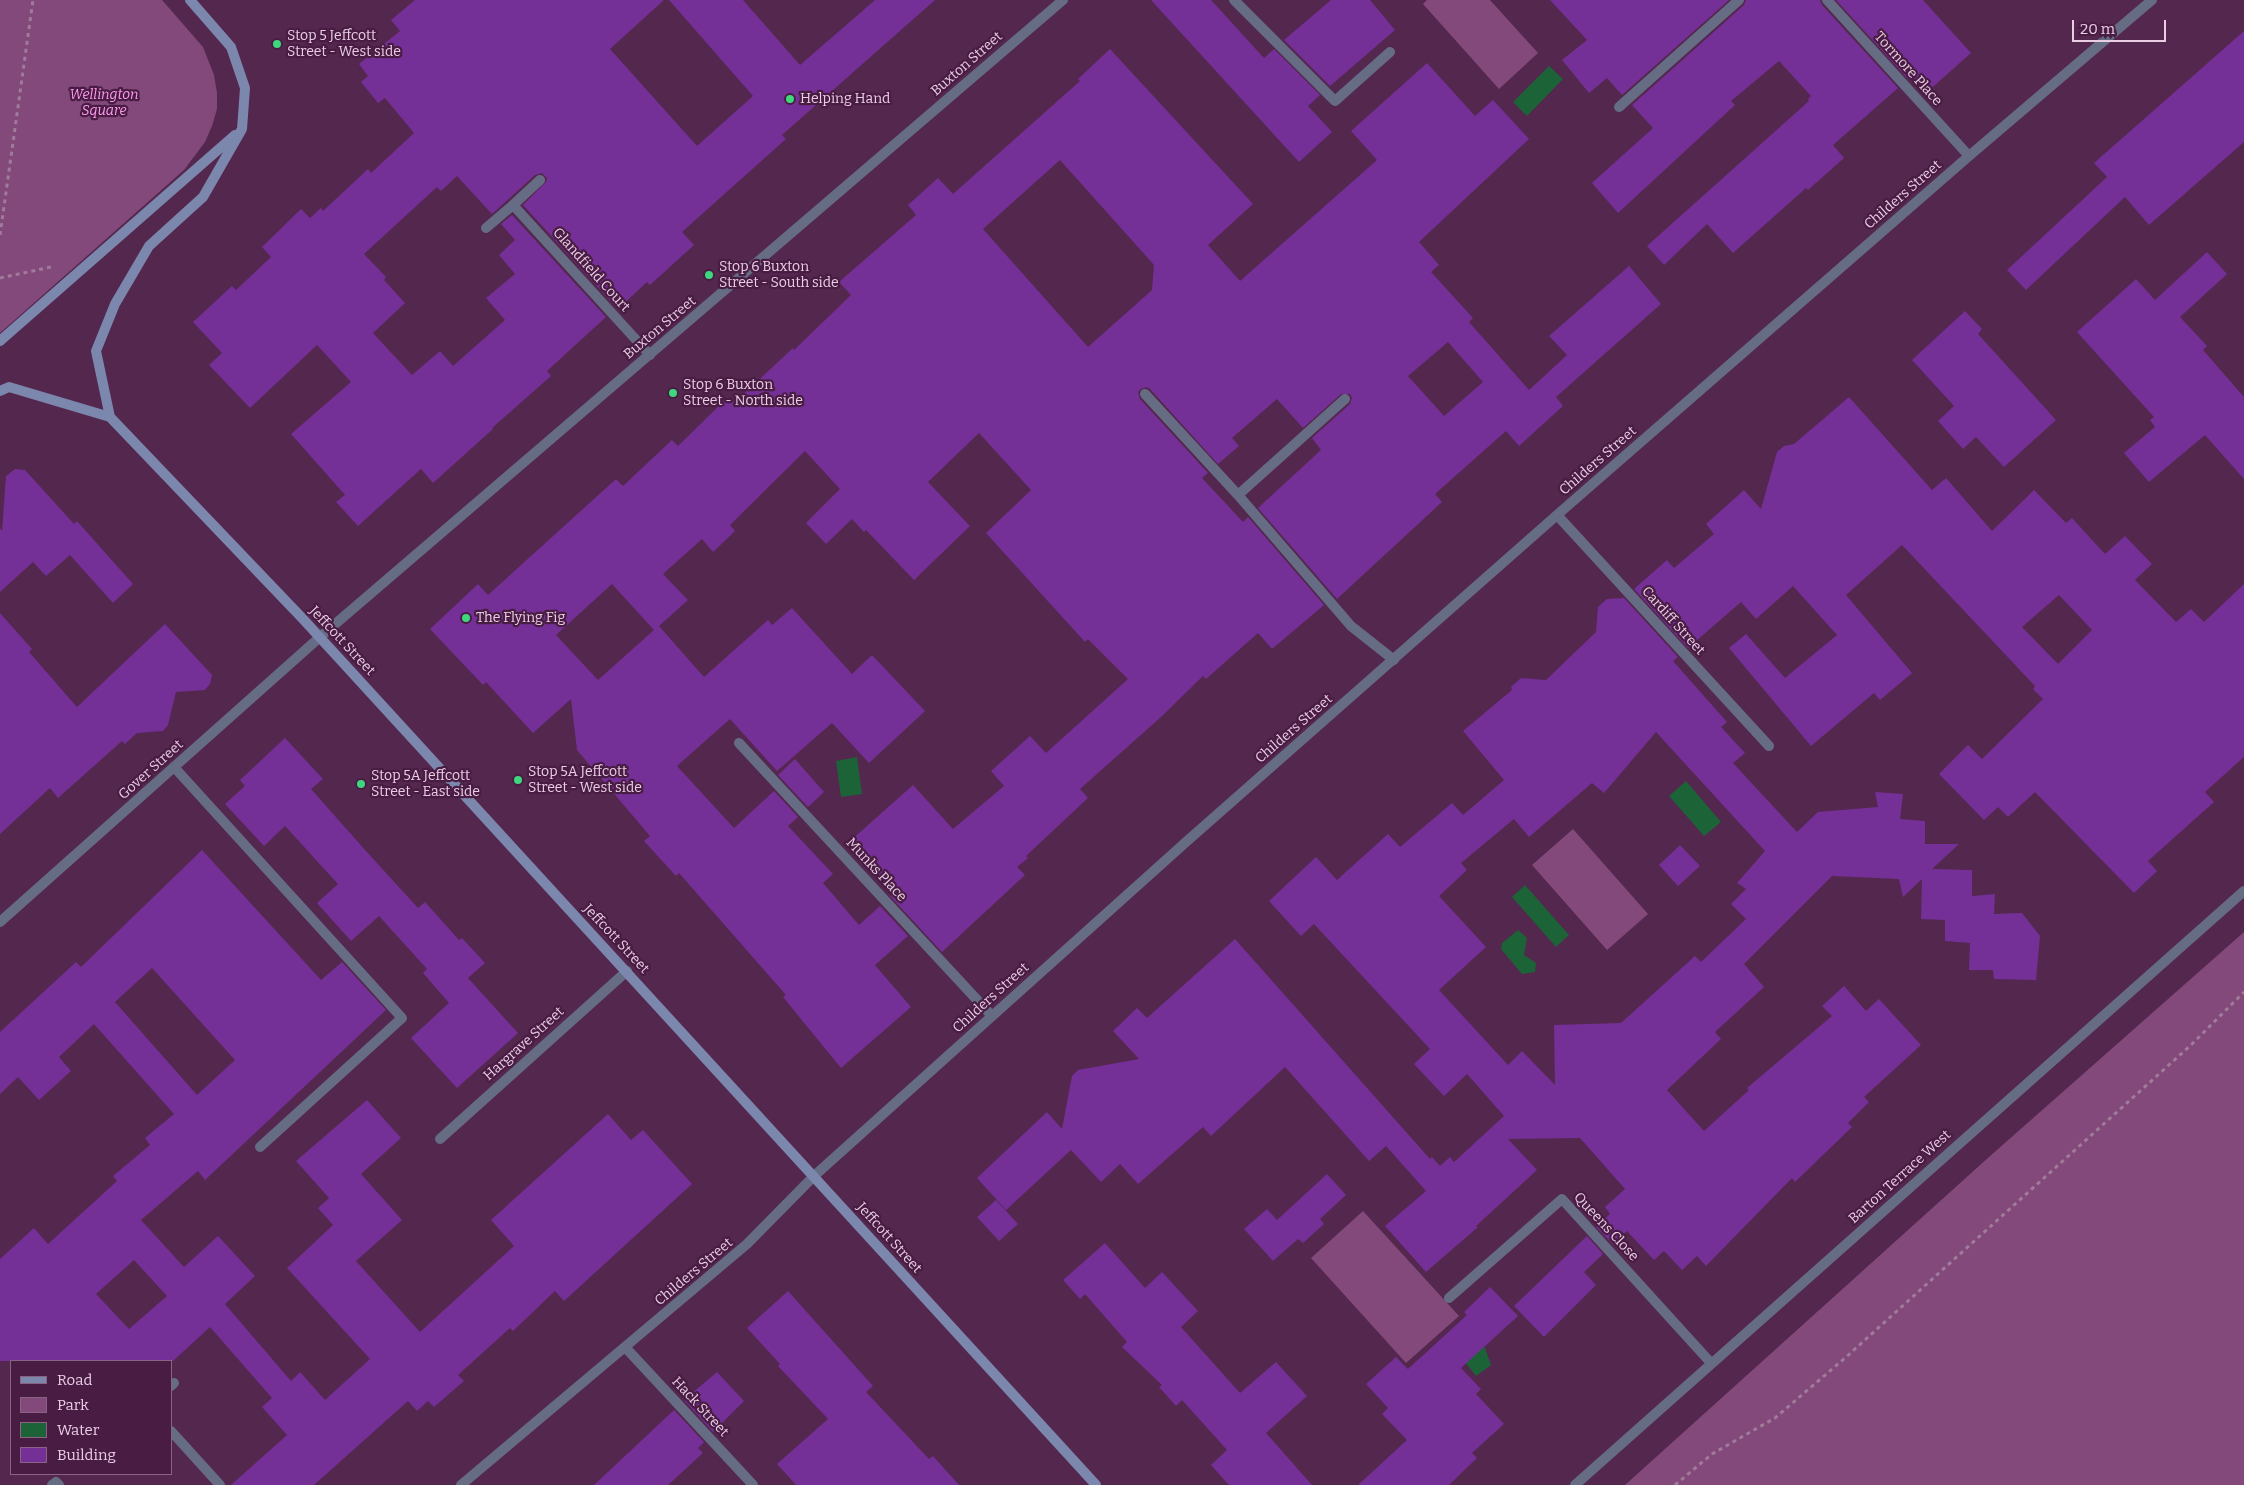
<!DOCTYPE html>
<html>
<head>
<meta charset="utf-8">
<style>
  body { margin:0 }
  #map { position:relative; width:2244px; height:1485px; overflow:hidden; background:#54274e; font-family:Bitter,serif }
  canvas { display:block }
  .legend { position:absolute; left:10px; top:1360px; width:162px; height:115px; box-sizing:border-box; background:#491c43; border:1px solid #896384; margin:0; padding:6px 9px; list-style:none; font-size:15px; color:#eacee5 }
  .legend li { display:flex; align-items:center; gap:10px; height:25px }
  .legend b { width:25px; border:1px solid #896384 }
  .scale { position:absolute; left:2072px; top:20px; width:94px; height:22px; box-sizing:border-box; border:2px solid #eacee5; border-top:0; padding-left:6px; font-size:15px; line-height:18px; white-space:nowrap; color:#eacee5; -webkit-text-stroke:4px #491c43; paint-order:stroke }
</style>
</head>
<body>
<div id="map">
<canvas width="2244" height="1485"></canvas>
<ul class="legend">
<li><b style="height:6px;background:#7c87ad"></b>Road</li>
<li><b style="height:14px;background:#83497b"></b>Park</li>
<li><b style="height:14px;background:#1d6338"></b>Water</li>
<li><b style="height:14px;background:#743096"></b>Building</li>
</ul>
<div class="scale">20 m</div>
</div>
<script>
const c = document.querySelector('canvas').getContext('2d');
c.lineJoin = 'round';
function paint(path, color) { c.fillStyle = color; c.fill(path, 'evenodd'); }
const poly = rows => new Path2D(rows.map(r => 'M' + r).join(''));
function strokePath(path, color, width, dash) { c.strokeStyle = color; c.lineWidth = width; c.lineCap = dash ? 'butt' : 'round'; c.setLineDash(dash || []); c.stroke(path); }
function label(font, color, halo, rows, align = 'center') {
  c.font = font + ' Bitter,serif'; c.lineWidth = 4.5; c.setLineDash([]); c.textBaseline = 'middle'; c.strokeStyle = halo; c.fillStyle = color; for (const [text, x, y, turn = 0] of rows) {
    c.save(); c.translate(x, y); c.rotate((+turn || 0) * Math.PI / 180); c.textAlign = isNaN(turn) ? turn : align; if (halo) c.strokeText(text, 0, 0); c.fillText(text, 0, 0); c.restore();
  }
}
const green = poly([
  [0,0,162,0,203,47,214,75,217,93,217,109,212,126,205,142,184,170,0,333],
  [1427,0,1490,0,1538,53,1499,89,1423,4],
  [1573,829,1648,914,1607,950,1532,865],
  [2244,932,2244,1485,1625,1485,1989,1157],
  [1363,1211,1459,1316,1406,1363,1311,1258]
]);
const water = poly([
  [1549,66,1563,79,1527,116,1513,102],
  [857,757,862,794,841,797,836,761],
  [1686,781,1721,822,1704,836,1669,796],
  [1525,885,1569,935,1556,947,1512,897],
  [1518,930,1527,938,1524,955,1536,963,1535,972,1522,974,1501,949,1502,943],
  [1464,1325,1485,1348,1491,1365,1476,1376,1448,1340]
]);
const building = poly([
  [415,0,664,0,610,49,697,146,753,96,669,0,743,0,800,65,875,0,935,0,782,135,786,139,682,232,694,245,650,285,647,282,618,309,523,205,546,182,547,178,542,173,535,175,492,214,457,176,441,191,437,187,364,254,386,277,384,280,405,303,373,333,412,375,440,351,453,366,505,320,486,298,515,274,499,255,515,240,501,224,512,215,606,317,547,371,551,376,492,428,493,429,433,483,421,469,358,526,336,502,345,495,291,434,351,382,317,345,250,408,209,365,222,353,193,322,232,286,236,290,271,257,262,247,301,209,310,218,321,208,323,211,368,169,371,173,414,133,385,98,378,103,361,82,368,76,359,64,400,31,391,20],
  [1151,0,1211,0,1264,58,1274,49,1320,95,1308,106,1332,132,1299,162],
  [1331,0,1370,0,1395,30,1330,86,1284,40],
  [1550,0,1729,0,1622,95,1607,78,1589,93,1562,60,1587,40],
  [1746,0,1820,0,1822,5,1898,88,1833,145,1844,158,1808,190,1806,188,1733,253,1707,224,1664,265,1647,246,1809,101,1808,99,1811,96,1779,61,1731,101,1735,105,1618,213,1592,183,1653,128,1632,105,1744,5],
  [1836,0,1923,0,1971,53,1926,93,1911,76,1908,79],
  [2244,31,2244,142,2149,225,2125,197,2026,290,2007,270,2107,177,2094,163],
  [1110,49,1253,204,1208,245,1240,281,1377,160,1351,131,1427,63,1475,116,1493,100,1529,139,1419,242,1439,265,1431,272,1473,318,1469,322,1529,390,1567,355,1549,336,1629,266,1661,304,1556,397,1563,406,1519,446,1506,431,1435,494,1442,502,1337,599,1258,508,1321,450,1312,438,1350,404,1352,398,1350,394,1341,394,1303,428,1277,399,1232,438,1239,446,1218,464,1150,389,1147,387,1141,389,1138,392,1140,399,1208,473,1202,478,1243,522,1248,517,1324,605,1272,649,1258,633,1206,679,1203,676,1161,717,1080,789,1088,798,1026,856,1028,858,1017,867,1025,875,942,952,890,896,895,892,849,842,913,785,953,829,1004,786,991,771,1030,736,1046,753,1128,679,1088,639,1085,642,986,533,1031,490,979,433,928,482,970,526,914,580,866,530,864,532,852,519,826,544,806,523,840,489,805,451,730,525,735,531,713,552,702,539,663,574,688,600,659,626,704,677,768,620,772,625,792,608,852,674,872,655,925,711,869,763,832,723,777,771,730,719,677,766,734,828,774,791,798,817,788,826,833,874,823,883,859,925,880,906,908,936,875,965,911,1007,841,1068,783,997,786,995,679,873,676,876,644,841,650,836,577,750,571,699,533,733,486,682,483,685,430,629,478,584,488,595,616,479,623,486,672,440,678,446,728,397,734,403,793,348,794,350,851,295,839,282,916,215,908,205,938,178,953,194,1080,81,1078,79],
  [1060,160,1154,265,1152,290,1088,347,983,229],
  [1448,342,1483,382,1444,416,1408,376],
  [612,584,654,630,598,680,556,635],
  [2207,252,2227,274,2180,317,2207,346,2203,350,2244,397,2244,479,2205,435,2149,482,2124,453,2155,427,2150,420,2154,417,2077,332,2136,279,2155,300],
  [1965,311,1982,329,1978,334,2056,420,2004,467,1976,437,1963,449,1938,421,1954,406,1912,360],
  [1849,397,1932,490,1946,478,1992,531,2034,490,2066,523,2072,518,2105,554,2125,536,2152,564,2135,580,2176,622,2191,609,2204,622,2244,584,2244,757,2205,792,2214,802,2148,861,2157,871,2134,893,2035,792,2008,817,1998,807,1984,820,1939,774,1968,745,1982,759,2043,699,2033,689,2035,686,1902,545,1846,595,1912,673,1880,700,1874,693,1811,746,1729,648,1746,634,1785,678,1837,635,1793,586,1756,619,1741,602,1688,648,1634,589,1667,560,1674,568,1714,534,1706,524,1744,490,1761,509,1777,452,1784,446,1794,444],
  [2059,595,2092,630,2058,664,2022,627],
  [15,469,25,470,74,524,77,521,133,584,113,603,70,555,46,576,33,562,0,592,0,528,2,531,6,476],
  [1624,598,1678,657,1673,661,1727,722,1721,727,1745,753,1733,763,1797,832,1818,812,1878,807,1875,792,1903,794,1900,819,1925,821,1925,844,1959,844,1932,869,1972,870,1972,896,1995,894,1994,914,2022,913,2040,936,2036,980,1994,979,1993,970,1969,970,1970,943,1945,941,1945,920,1921,919,1922,879,1903,897,1899,879,1832,876,1744,964,1764,987,1715,1032,1721,1039,1667,1090,1704,1131,1749,1090,1747,1088,1832,1016,1822,1006,1844,986,1866,1011,1879,999,1921,1045,1864,1097,1869,1102,1848,1123,1852,1127,1795,1182,1792,1178,1706,1266,1697,1256,1682,1270,1664,1251,1654,1260,1627,1231,1613,1244,1596,1227,1610,1214,1605,1207,1625,1189,1580,1138,1508,1139,1537,1170,1476,1226,1478,1227,1426,1272,1385,1226,1426,1191,1386,1146,1369,1161,1285,1067,1211,1136,1203,1127,1138,1184,1120,1164,1101,1182,1071,1150,1006,1210,977,1178,1047,1112,1062,1129,1072,1076,1078,1070,1139,1059,1113,1031,1137,1008,1147,1018,1235,939,1430,1159,1432,1157,1440,1166,1450,1157,1454,1162,1504,1116,1467,1074,1444,1096,1414,1064,1430,1049,1314,924,1301,936,1269,901,1316,857,1337,880,1388,834,1400,847,1452,803,1463,815,1504,780,1463,731,1512,690,1511,687,1521,678,1546,680,1596,632,1598,607,1607,599],
  [1656,732,1765,851,1737,883,1746,889,1731,904,1746,919,1701,962,1695,956,1621,1023,1554,1025,1555,1085,1522,1051,1508,1065,1439,990,1486,947,1439,896,1467,870,1461,863,1514,819,1529,837,1592,783,1604,793],
  [0,613,32,649,29,652,77,707,165,624,212,675,210,684,205,690,176,692,168,725,163,731,137,733,125,744,122,741,58,798,50,788,0,834],
  [285,738,323,779,311,789,366,851,418,908,425,902,459,940,462,938,485,963,468,978,518,1033,457,1088,411,1038,449,1003,423,973,427,969,379,916,351,941,317,903,338,884,285,826,264,846,225,804,245,786,240,780],
  [795,759,824,792,808,807,778,775],
  [1680,845,1700,866,1678,886,1659,865],
  [202,850,321,980,342,962,386,1010,205,1180,198,1171,141,1220,184,1267,218,1236,255,1276,225,1304,291,1381,300,1372,325,1400,370,1359,287,1268,333,1225,318,1208,329,1198,296,1161,367,1100,401,1138,361,1174,402,1220,356,1261,420,1332,514,1246,491,1220,608,1114,631,1140,643,1130,692,1184,564,1301,555,1291,513,1331,510,1328,458,1375,464,1381,434,1407,428,1401,417,1411,408,1401,314,1485,231,1485,287,1435,262,1407,272,1398,210,1327,173,1361,0,1361,0,1259,34,1228,48,1244,117,1181,113,1176,150,1145,145,1138,174,1114,94,1024,59,1057,71,1071,39,1100,18,1077,0,1094,0,1032,76,962,81,967],
  [152,968,235,1060,197,1095,115,1002],
  [134,1260,167,1296,129,1329,96,1294],
  [1327,1174,1346,1195,1320,1219,1324,1224,1303,1243,1298,1239,1273,1261,1244,1229,1267,1209,1277,1220],
  [996,1200,1018,1224,999,1241,977,1217],
  [1587,1236,1603,1254,1584,1272,1596,1285,1544,1337,1514,1306],
  [1105,1243,1145,1288,1162,1272,1198,1311,1181,1327,1240,1393,1276,1362,1307,1396,1266,1433,1312,1485,1229,1485,1211,1465,1227,1450,1182,1400,1176,1406,1159,1387,1162,1385,1122,1347,1127,1342,1085,1294,1080,1299,1063,1280],
  [1490,1287,1518,1316,1461,1368,1481,1389,1476,1394,1504,1424,1472,1453,1477,1458,1449,1485,1358,1485,1407,1440,1382,1414,1388,1408,1366,1384,1396,1357,1408,1369,1467,1315,1464,1312],
  [788,1291,873,1386,866,1392,929,1459,933,1456,959,1485,796,1485,777,1464,828,1419,778,1366,780,1364,747,1328],
  [717,1372,744,1401,713,1432,684,1400],
  [674,1410,704,1442,698,1448,703,1453,668,1485,594,1485]
]);
const path = poly([
  [0,235,33,0],
  [0,278,51,267],
  [1675,1485,1712,1454,1775,1418,1845,1358,2191,1045,2244,992]
]);
const lane = poly([
  [1234,0,1335,101,1390,52],
  [1145,394,1238,495,1351,626,1394,660],
  [1238,495,1345,399],
  [174,767,402,1018,260,1147],
  [171,1386,174,1383],
  [171,1431,220,1485]
]);
const street = poly([
  [1827,0,1969,156],
  [1619,107,1739,0],
  [540,180,513,205,650,355],
  [486,228,513,205],
  [1557,515,1769,746],
  [739,743,992,1016],
  [0,922,320,637,1063,0],
  [440,1139,627,971],
  [1449,1298,1562,1199,1711,1363],
  [625,1347,753,1485],
  [52,1485,56,1482,59,1485],
  [461,1485,747,1244,814,1176,1186,842,1557,515,1969,156,2152,0],
  [1575,1485,2244,891]
]);
const secondary = poly([
  [0,341,235,135],
  [0,391,9,387,110,417,303,619,1096,1485],
  [110,417,96,351,115,304,149,246,203,197,242,129,245,88,231,47,190,0]
]);
const markers = [
  [277,44,5,"#3fd77d"],
  [790,99,5,"#3fd77d"],
  [709,275,5,"#3fd77d"],
  [673,393,5,"#3fd77d"],
  [466,618,5,"#3fd77d"],
  [518,780,5,"#3fd77d"],
  [361,784,5,"#3fd77d"]
];
const poiNames = [
  ["Stop 5 Jeffcott",287,36],
  ["Street - West side",287,52],
  ["Helping Hand",800,99],
  ["Stop 6 Buxton",719,267],
  ["Street - South side",719,283],
  ["Stop 6 Buxton",683,385],
  ["Street - North side",683,401],
  ["The Flying Fig",476,618],
  ["Stop 5A Jeffcott",528,772],
  ["Street - West side",528,788],
  ["Stop 5A Jeffcott",371,776],
  ["Street - East side",371,792]
];
const streetNames = [
  ["Buxton Street",967,64,-41],
  ["Tormore Place",1908,69,48],
  ["Childers Street",1903,195,-41],
  ["Glandfield Court",591,270,48],
  ["Buxton Street",660,328,-40],
  ["Childers Street",1598,461,-41],
  ["Cardiff Street",1673,621,48],
  ["Jeffcott Street",342,641,47],
  ["Childers Street",1294,729,-41],
  ["Gover Street",151,770,-42],
  ["Munks Place",876,870,47],
  ["Jeffcott Street",616,939,47],
  ["Childers Street",991,998,-42],
  ["Hargrave Street",524,1044,-42],
  ["Barton Terrace West",1900,1177,-42],
  ["Queens Close",1606,1227,47],
  ["Jeffcott Street",889,1238,48],
  ["Childers Street",694,1272,-40],
  ["Hack Street",700,1407,47]
];
const parkNames = [
  ["Wellington",104,95],
  ["Square",104,111]
];
paint(green, '#83497b');
paint(water, '#1d6338');
paint(building, '#743096');
strokePath(path, '#a07b9a', 3, [4, 4]);
strokePath(lane, '#656c84', 10);
strokePath(street, '#656c84', 10);
strokePath(secondary, '#7c87ad', 10);
for (const [x, y, r, color] of markers) { const dot = new Path2D(); dot.arc(x, y, r, 0, 2 * Math.PI); c.fillStyle = color; c.fill(dot); strokePath(dot, '#491c43', 2); }
label('14px', '#eacee5', '#491c43', poiNames, 'left');
label('14px', '#eacee5', '#491c43', streetNames);
label('italic 14px', '#fe9cef', '#491c43', parkNames);
</script>
</body>
</html>
